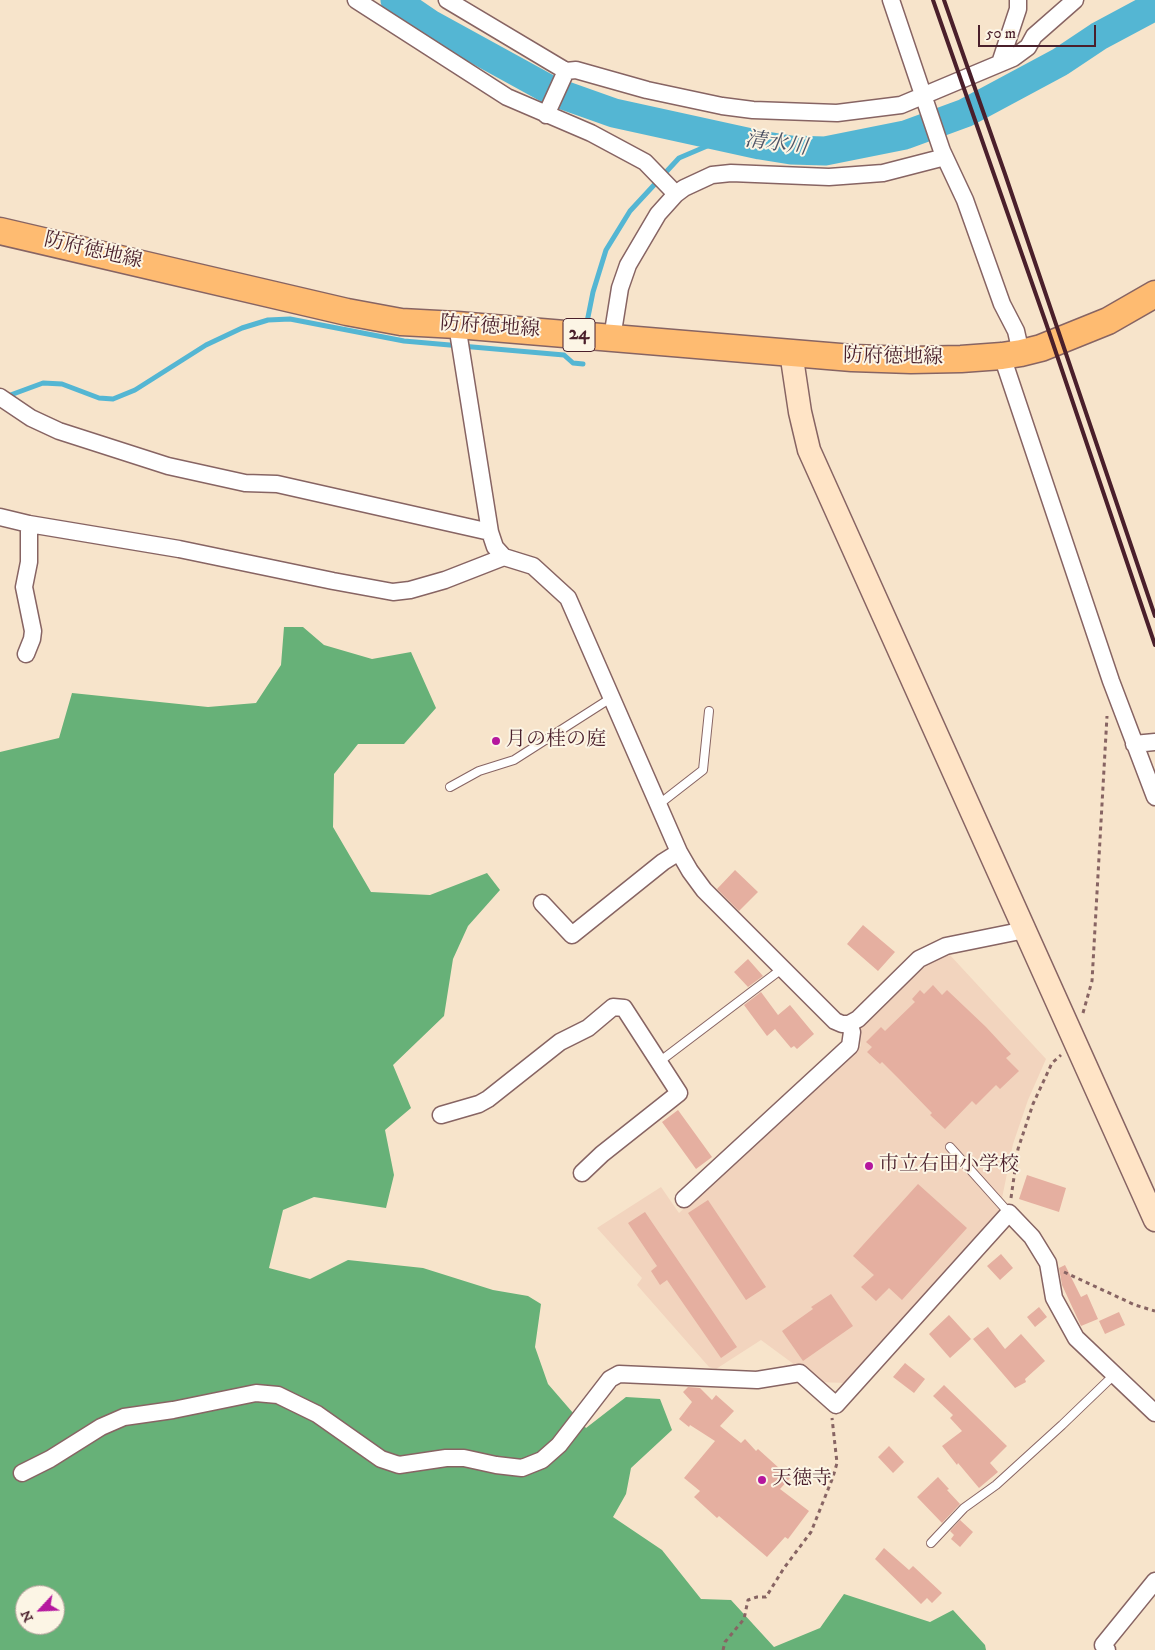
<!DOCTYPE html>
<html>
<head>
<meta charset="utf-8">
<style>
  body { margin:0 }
  #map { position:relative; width:1155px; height:1650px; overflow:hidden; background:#f7e4cb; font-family:"IM FELL DW Pica",serif }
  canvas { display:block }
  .north { position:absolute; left:15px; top:1585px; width:50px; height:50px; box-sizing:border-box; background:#fcf5e5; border:1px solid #b59f9b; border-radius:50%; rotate:245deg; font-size:14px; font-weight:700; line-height:20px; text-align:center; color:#4a1f2b }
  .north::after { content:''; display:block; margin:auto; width:18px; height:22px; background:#b5179e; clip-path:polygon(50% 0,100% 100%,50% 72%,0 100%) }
  .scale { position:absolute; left:978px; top:25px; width:118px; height:22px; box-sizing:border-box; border:2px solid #4a1f2b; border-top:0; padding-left:6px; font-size:15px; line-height:18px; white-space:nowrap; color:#4a1f2b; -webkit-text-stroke:4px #fcf5e5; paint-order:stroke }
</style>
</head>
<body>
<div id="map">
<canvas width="1155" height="1650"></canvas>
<div class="north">N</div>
<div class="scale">50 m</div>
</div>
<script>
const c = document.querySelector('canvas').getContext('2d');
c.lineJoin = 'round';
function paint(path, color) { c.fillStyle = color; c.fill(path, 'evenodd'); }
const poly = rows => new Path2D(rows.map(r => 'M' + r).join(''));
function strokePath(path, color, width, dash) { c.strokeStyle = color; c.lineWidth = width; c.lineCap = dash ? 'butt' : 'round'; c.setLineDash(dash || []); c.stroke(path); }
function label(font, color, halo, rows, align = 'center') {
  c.font = font + ' "IM FELL DW Pica","Noto Serif JP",serif'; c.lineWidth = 4; c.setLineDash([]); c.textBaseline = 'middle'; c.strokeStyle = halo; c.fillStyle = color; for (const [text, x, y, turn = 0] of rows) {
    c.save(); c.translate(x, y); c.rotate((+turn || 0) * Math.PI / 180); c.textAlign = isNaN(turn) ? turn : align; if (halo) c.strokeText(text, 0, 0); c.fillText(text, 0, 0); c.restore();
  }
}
const built = poly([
  [949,954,1046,1059,1028,1100,1013,1144,999,1213,845,1383,818,1382,761,1340,716,1369,709,1367,637,1285,642,1278,597,1228,661,1187,679,1213,861,1046,858,1028,927,965]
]);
const forest = poly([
  [284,627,303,627,324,645,372,659,411,652,436,708,404,744,358,744,334,774,333,827,371,892,430,895,487,873,500,890,468,926,453,959,444,1016,393,1065,411,1108,385,1130,394,1175,386,1208,314,1197,283,1210,269,1268,310,1279,348,1260,423,1268,493,1290,528,1296,541,1304,535,1347,548,1384,586,1428,626,1397,660,1399,672,1430,631,1468,626,1494,613,1517,662,1550,701,1599,731,1600,774,1647,820,1628,844,1594,930,1622,953,1610,985,1645,986,1650,0,1650,0,752,59,738,72,693,208,707,256,703,281,665],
  [25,1595,55,1595,55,1625,25,1625]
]);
const stream = poly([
  [587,322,593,292,606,250,630,211,679,158,726,138],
  [5,397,43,383,62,384,99,398,113,399,135,390,206,345,242,328,268,320,290,319,404,341,564,355,573,363,583,364]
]);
const river = poly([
  [395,0,430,24,552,91,614,113,760,145,791,150,825,151,905,135,965,113,1060,62,1099,36,1155,6]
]);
const building = poly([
  [735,870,758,892,739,911,717,889],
  [863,925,895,952,878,971,847,944],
  [748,959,763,976,748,987,734,972],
  [933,985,942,995,947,990,986,1027,1011,1054,1006,1058,1019,1071,1000,1089,996,1085,976,1105,972,1101,945,1129,930,1115,932,1113,899,1079,882,1062,880,1064,867,1052,872,1047,866,1042,881,1027,885,1031,915,1002,912,999,920,990,924,994],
  [761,992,778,1015,790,1005,814,1034,797,1049,794,1046,791,1048,775,1029,767,1036,744,1005],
  [678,1110,712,1157,696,1169,662,1122],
  [1027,1175,1066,1188,1059,1212,1019,1199],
  [918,1184,967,1228,902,1300,889,1288,876,1301,861,1287,874,1275,853,1256],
  [708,1200,766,1287,746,1300,688,1213],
  [645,1212,737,1347,721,1358,667,1280,660,1285,651,1271,657,1266,628,1223],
  [1001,1254,1013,1268,1000,1280,987,1266],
  [1065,1265,1081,1297,1087,1294,1098,1319,1081,1326,1062,1285,1059,1268],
  [831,1294,853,1326,803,1361,782,1331,813,1309,811,1307],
  [1039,1307,1047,1317,1035,1327,1027,1317],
  [1119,1312,1125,1325,1105,1334,1099,1321],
  [949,1315,971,1339,950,1358,929,1334],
  [988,1327,1005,1349,1021,1334,1045,1361,1025,1379,1026,1382,1015,1388,973,1339],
  [905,1363,925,1379,914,1393,893,1377],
  [944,1385,1007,1446,990,1463,998,1472,979,1488,958,1463,957,1465,942,1446,962,1431,950,1418,953,1415,933,1396],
  [688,1387,700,1388,712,1400,716,1395,734,1411,720,1426,741,1443,745,1439,756,1451,758,1449,790,1478,780,1489,809,1511,788,1539,785,1537,767,1557,719,1516,717,1518,694,1497,700,1491,684,1478,715,1441,690,1425,689,1427,679,1419,692,1402,683,1392],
  [889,1446,904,1462,893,1473,878,1457],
  [938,1477,949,1489,947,1490,960,1504,942,1523,917,1497],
  [960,1520,973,1532,960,1547,951,1539,954,1535,950,1531],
  [884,1548,909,1570,913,1566,942,1593,932,1603,927,1598,921,1604,875,1559]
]);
const path = poly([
  [1083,1013,1092,981,1107,716],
  [1011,1198,1018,1149,1033,1104,1052,1063,1061,1055],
  [1064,1272,1135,1305,1155,1311],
  [723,1650,725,1642,744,1619,748,1600,757,1597,766,1597,784,1568,811,1532,833,1477,837,1463,832,1418]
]);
const lane = poly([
  [450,787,479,771,514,760,611,698],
  [658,805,703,770,709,711],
  [659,1062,783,968],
  [950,1147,1009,1213],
  [931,1543,964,1508,996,1485,1062,1425,1114,1375]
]);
const street = poly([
  [356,0,507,97,591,133,645,162,676,194],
  [447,0,566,71,576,70,647,90,722,106,753,110,837,113,901,105,1013,58,1028,47,1034,36,1075,0],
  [891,0,942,151,965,200,1002,304,1016,331,1021,353],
  [1000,63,1018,9,1018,0],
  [546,115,566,71],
  [457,325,490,532,495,547,504,557,533,566,568,598,679,852,690,871,704,890,835,1021,842,1024,849,1024,858,1019,919,959,946,946,1025,930],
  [612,338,620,288,628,265,658,214,676,194,684,188,712,175,731,173,829,177,883,173,945,157],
  [1002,356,1111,681,1155,797],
  [0,397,31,418,59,431,168,466,245,483,277,484,490,532],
  [0,517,29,524,179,549,333,581,393,592,410,590,445,580,504,557],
  [26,654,32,639,33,631,24,587,29,562,29,524],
  [1134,744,1155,742],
  [542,903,572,935,663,862,679,852],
  [441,1115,479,1104,488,1099,560,1042,588,1028,613,1007,624,1008,679,1093,602,1154,582,1173],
  [684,1199,850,1046,852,1032,849,1024],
  [22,1473,50,1459,101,1427,124,1417,173,1410,256,1393,278,1395,317,1414,381,1459,399,1465,446,1458,464,1458,496,1465,522,1468,542,1460,559,1445,610,1379,619,1374,757,1380,800,1373,836,1405,1009,1213,1032,1237,1048,1263,1054,1298,1076,1338,1155,1413],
  [1107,1650,1103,1645,1155,1581]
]);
const secondary = poly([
  [791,352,800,412,809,450,1155,1220]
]);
const primary = poly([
  [0,231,347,312,401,322,457,325,852,358,911,360,961,359,1002,356,1021,353,1041,348,1108,321,1155,294]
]);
const rail = poly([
  [933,0,1047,326,1155,645],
  [944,0,1005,174,1155,616]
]);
const markers = [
  [496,741,5,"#b5179e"],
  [869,1166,5,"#b5179e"],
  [762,1480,5,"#b5179e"]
];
const shields = [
  [579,335,32]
];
const shieldNames = [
  ["24",579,335]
];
const streetNames = [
  ["防府徳地線",93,252,13],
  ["防府徳地線",490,328,4],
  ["防府徳地線",893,358,1]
];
const poiNames = [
  ["月の桂の庭",506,741],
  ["市立右田小学校",879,1166],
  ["天徳寺",772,1480]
];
const waterNames = [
  ["清水川",776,145,8]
];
paint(built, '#f2d4be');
paint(forest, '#67b178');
strokePath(stream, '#54b6d3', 5);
strokePath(river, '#54b6d3', 29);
paint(building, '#e5afa0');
strokePath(lane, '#876463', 10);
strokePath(street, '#876463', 19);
strokePath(secondary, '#876463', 25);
strokePath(primary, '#876463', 29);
strokePath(path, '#876463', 3, [4, 4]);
strokePath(lane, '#fff', 8);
strokePath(street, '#fff', 16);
strokePath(secondary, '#ffe4c6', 22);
strokePath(primary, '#febb71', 26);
strokePath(rail, '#4a1f2b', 4);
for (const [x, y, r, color] of markers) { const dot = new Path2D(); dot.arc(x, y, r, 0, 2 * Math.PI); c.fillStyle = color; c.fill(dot); strokePath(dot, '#fcf5e5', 2); }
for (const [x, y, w] of shields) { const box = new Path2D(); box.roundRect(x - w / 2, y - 16.5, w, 33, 4); c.fillStyle = '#fcf5e5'; c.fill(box); strokePath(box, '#4a1f2b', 1); }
label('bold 19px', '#4a1f2b', null, shieldNames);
label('20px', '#4a1f2b', '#fcf5e5', streetNames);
label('20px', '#4a1f2b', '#fcf5e5', poiNames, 'left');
label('italic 21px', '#4e5466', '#fcf5e5', waterNames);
</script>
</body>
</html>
